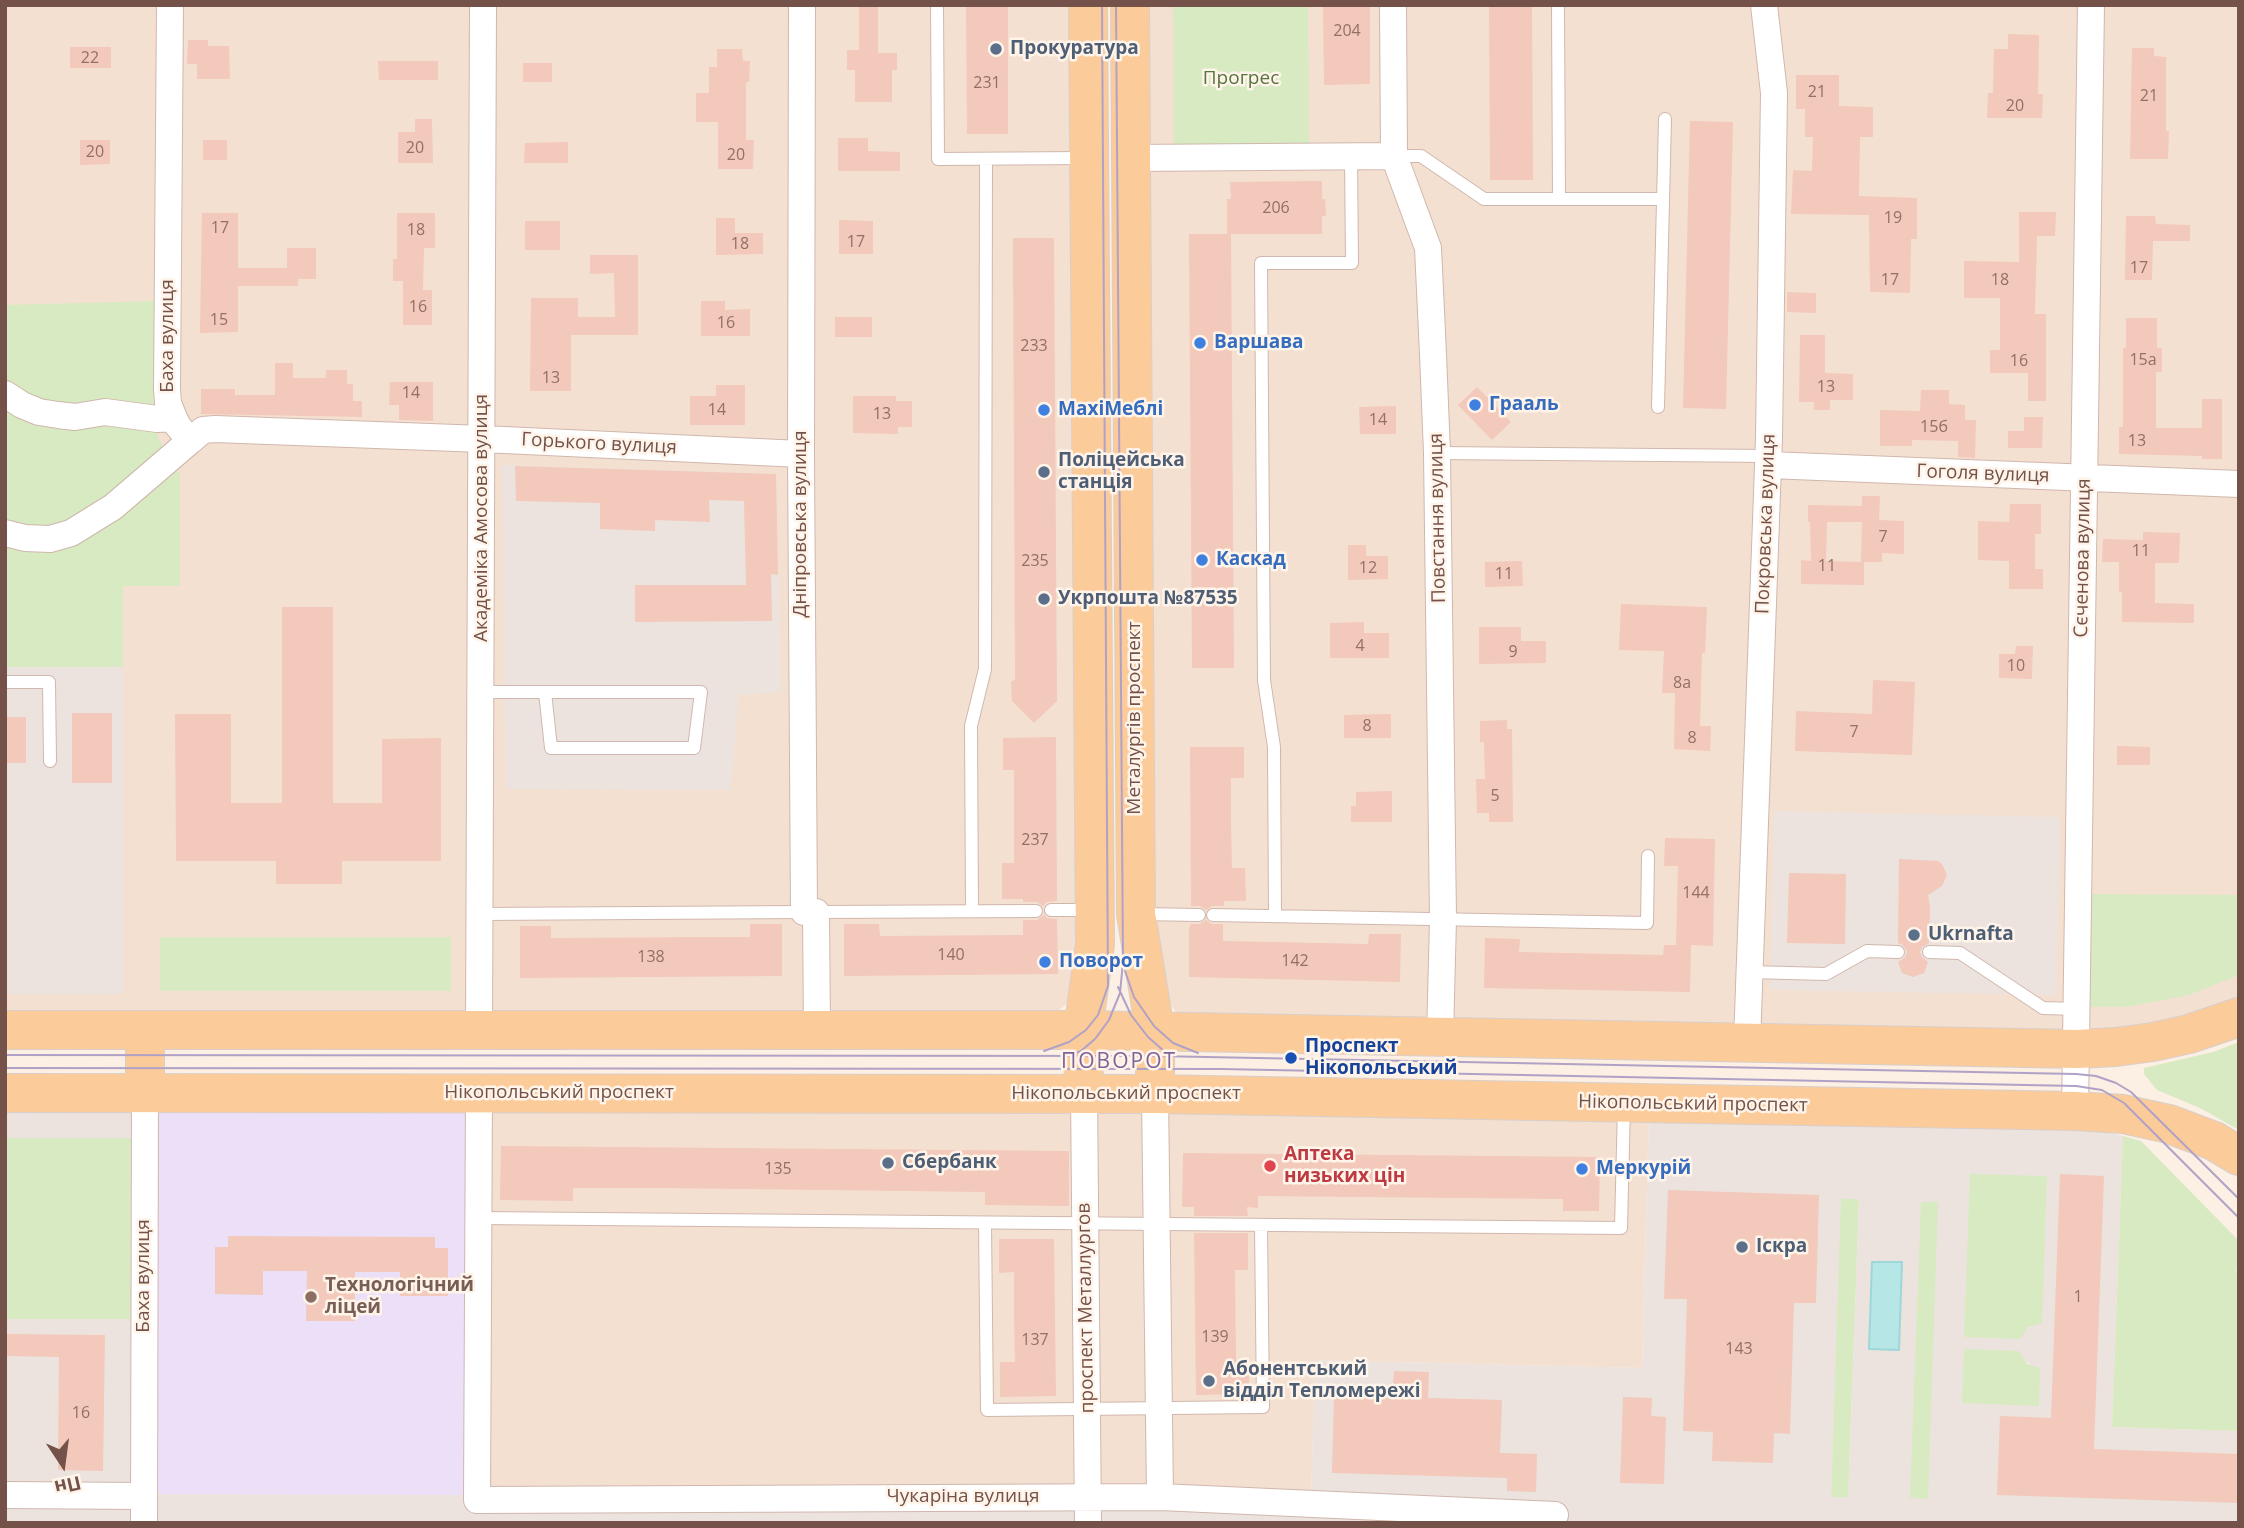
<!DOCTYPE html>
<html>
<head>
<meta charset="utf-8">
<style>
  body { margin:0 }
  #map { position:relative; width:2244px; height:1528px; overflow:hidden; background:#fcefe3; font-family:"Open Sans",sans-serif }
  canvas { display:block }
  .frame { position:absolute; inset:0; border:7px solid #755249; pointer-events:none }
  .north { position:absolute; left:28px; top:1430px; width:70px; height:70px; -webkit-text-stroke:5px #fff4ea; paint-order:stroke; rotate:167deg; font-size:19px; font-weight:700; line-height:28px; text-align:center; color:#755249 }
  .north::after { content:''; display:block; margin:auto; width:24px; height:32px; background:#755249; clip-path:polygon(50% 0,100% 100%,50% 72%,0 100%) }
</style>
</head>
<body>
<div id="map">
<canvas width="2244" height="1528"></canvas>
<div class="frame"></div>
<div class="north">Пн</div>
</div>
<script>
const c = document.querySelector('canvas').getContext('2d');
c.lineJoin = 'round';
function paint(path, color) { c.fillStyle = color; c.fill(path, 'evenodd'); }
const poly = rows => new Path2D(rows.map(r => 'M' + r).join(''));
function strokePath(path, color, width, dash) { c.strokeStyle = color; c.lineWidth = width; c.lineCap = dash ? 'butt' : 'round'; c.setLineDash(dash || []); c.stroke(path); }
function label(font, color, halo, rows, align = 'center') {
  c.font = font + ' "Open Sans",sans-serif'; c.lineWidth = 5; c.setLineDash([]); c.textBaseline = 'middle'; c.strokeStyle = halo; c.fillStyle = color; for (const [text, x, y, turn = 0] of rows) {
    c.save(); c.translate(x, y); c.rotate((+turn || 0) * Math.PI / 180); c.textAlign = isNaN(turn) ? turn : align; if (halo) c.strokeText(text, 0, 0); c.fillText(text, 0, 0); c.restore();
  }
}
const residential = poly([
  [5,5,1075,5,1082,968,1071,1000,1044,1023,5,1022],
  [1142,5,2239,5,2239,998,2202,1013,2130,1032,1185,1024,1161,992,1150,956],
  [471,1101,1649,1112,1642,1368,1315,1360,1311,1500,469,1495]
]);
const industrial = poly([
  [502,465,776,474,781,692,739,695,731,790,506,789],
  [5,667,123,667,123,994,5,994],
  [1774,811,2060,817,2056,995,1770,990],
  [152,1101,469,1495,1311,1500,1315,1360,1642,1368,1649,1112,2059,1119,2123,1136,2112,1427,2239,1431,2239,1523,5,1523,5,1319,130,1319,131,1139,5,1138,5,1102],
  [2047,1176,2041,1323,2034,1323,2023,1332],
  [1842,1199,1859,1200,1848,1497,1831,1496],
  [1873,1262,1902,1263,1899,1350,1870,1349],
  [2022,1358,2033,1367,1962,1403]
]);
const education = poly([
  [152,1101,471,1101,469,1495,151,1494]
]);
const green = poly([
  [1173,5,1308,5,1309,153,1174,154],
  [157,301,158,438,180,475,180,586,123,586,123,667,5,667,5,305],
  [2088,894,2239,895,2239,975,2189,995,2127,1007,2087,1007],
  [160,937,451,937,451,991,160,991],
  [2239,1042,2239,1130,2200,1108,2157,1090,2144,1074,2144,1068,2213,1052],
  [2123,1136,2141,1141,2239,1241,2239,1262,2236,1270,2239,1273,2239,1431,2112,1427],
  [5,1138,131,1138,130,1319,5,1319],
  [1970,1174,2047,1176,2042,1323,2028,1327,2020,1339,1964,1337],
  [1841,1199,1859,1199,1848,1497,1831,1497],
  [1921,1202,1938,1202,1928,1499,1910,1498],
  [1964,1349,2019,1351,2027,1364,2040,1368,2039,1406,1962,1403]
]);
const water = poly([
  [1872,1262,1902,1262,1899,1350,1869,1349,1872,1262]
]);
const building = poly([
  [859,5,878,5,878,53,897,53,897,70,892,70,892,102,855,102,855,70,847,70,847,50,859,50],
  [966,5,1008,5,1008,134,967,134],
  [1323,5,1370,5,1370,84,1324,85],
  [1489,5,1532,5,1533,180,1490,180],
  [2008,34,2039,35,2038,94,2043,94,2042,118,1987,118,1988,93,1993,93,1994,49,2008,49],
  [188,40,208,40,208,46,229,46,230,79,197,79,197,64,187,64],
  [70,47,111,47,111,68,70,68],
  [2132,48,2154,48,2154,56,2166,57,2166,131,2169,131,2168,159,2130,159],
  [717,49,742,49,743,61,750,61,749,82,746,82,746,140,754,140,753,169,718,169,718,122,696,122,696,93,709,93,709,67,717,67],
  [378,61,438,61,438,80,379,80],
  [523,63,552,63,552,82,523,82],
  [1796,75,1839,75,1839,106,1873,107,1873,137,1860,137,1859,196,1917,198,1917,239,1911,239,1910,293,1870,292,1869,215,1791,214,1793,170,1812,171,1813,137,1805,137,1805,109,1796,109],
  [415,119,432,119,433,163,398,163,398,132,415,132],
  [1690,121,1733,122,1726,409,1683,408],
  [838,138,868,138,868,151,900,152,900,171,838,171],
  [80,140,110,140,110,164,80,165],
  [203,140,227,140,227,160,203,160],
  [568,142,568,163,524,163,525,143],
  [1322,181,1322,199,1325,199,1326,216,1322,216,1322,234,1231,234,1234,668,1192,668,1189,234,1227,234,1227,199,1231,199,1230,182],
  [2019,212,2056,212,2055,236,2037,236,2035,314,2046,314,2046,401,2028,401,2028,373,1990,373,1990,350,2000,350,2000,298,1964,298,1964,261,2019,262],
  [202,213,238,213,238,268,287,268,287,248,316,248,316,279,298,279,298,286,238,286,238,332,200,333],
  [397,213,435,213,435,248,424,248,423,290,432,290,432,325,403,325,403,281,393,281,393,259,397,259],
  [2126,216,2155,216,2156,224,2190,225,2190,241,2153,241,2152,280,2125,280],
  [716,218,735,218,735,233,763,233,763,254,716,255],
  [839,220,873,221,873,254,839,254],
  [525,221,560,221,560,250,525,250],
  [1013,238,1054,238,1057,701,1034,723,1012,701,1011,682,1015,679],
  [590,255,638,255,638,335,571,335,571,391,530,391,531,298,578,298,578,317,615,317,614,273,590,274],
  [1787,292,1816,293,1816,313,1787,312],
  [701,301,725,301,725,310,750,309,750,336,701,336],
  [835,317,872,317,872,337,835,337],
  [2126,318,2157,318,2157,348,2162,348,2162,372,2156,372,2156,428,2202,428,2202,399,2222,399,2222,459,2202,459,2202,456,2119,454,2119,427,2123,427,2123,348,2126,348],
  [1800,335,1825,335,1825,373,1853,374,1853,400,1830,400,1830,410,1814,410,1814,402,1799,402],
  [275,363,293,363,293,378,326,378,326,370,347,370,347,384,353,384,353,401,362,401,362,417,201,414,201,389,235,389,235,395,275,395],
  [390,382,433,382,433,421,399,420,399,405,389,405],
  [716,385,745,385,745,425,690,425,690,396,716,396],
  [1477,387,1511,422,1492,440,1458,405],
  [1921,390,1949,390,1949,404,1965,405,1965,420,1976,420,1975,458,1958,457,1958,441,1912,440,1912,446,1880,446,1880,410,1920,411],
  [853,396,896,396,896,401,912,401,912,427,898,427,898,434,853,433],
  [1396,406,1396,434,1360,434,1359,407],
  [2024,417,2043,417,2042,448,2008,448,2008,431,2024,431],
  [515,466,776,474,778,575,771,574,772,621,635,622,635,585,746,585,744,501,709,500,710,522,655,520,655,531,600,529,600,503,516,501],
  [1862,496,1880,496,1879,520,1904,521,1904,554,1882,553,1882,562,1864,562,1864,585,1801,584,1801,560,1811,561,1810,522,1808,522,1808,505,1862,506],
  [1827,522,1862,522,1861,562,1826,561],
  [2010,504,2041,504,2041,534,2035,534,2035,569,2043,569,2043,589,2009,589,2009,561,1978,560,1978,521,2009,522],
  [2143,532,2180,533,2179,563,2155,563,2155,603,2194,604,2194,623,2122,622,2122,592,2119,592,2119,562,2102,562,2103,539,2143,540],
  [1348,545,1366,545,1366,556,1388,556,1388,579,1348,580],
  [1522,561,1523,586,1485,587,1485,562],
  [1621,604,1707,607,1705,653,1702,653,1700,726,1711,726,1710,751,1674,749,1675,693,1662,693,1664,651,1619,650],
  [282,607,333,607,333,803,382,803,382,739,441,738,441,861,342,861,342,884,276,884,276,861,176,861,175,714,231,714,231,803,282,803],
  [1364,622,1364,633,1389,633,1389,658,1330,658,1330,623],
  [1479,627,1521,627,1521,641,1546,641,1546,663,1479,664],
  [2016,646,2033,646,2032,679,1999,678,1999,654,2015,654],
  [1873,680,1915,682,1912,755,1795,751,1796,711,1872,714],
  [72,713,112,713,112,783,72,783],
  [1391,714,1391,738,1344,738,1344,715],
  [5,717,26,717,26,763,5,763],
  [1507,720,1507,729,1512,729,1513,822,1489,822,1489,813,1477,813,1476,779,1485,779,1484,742,1480,742,1480,721],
  [1056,737,1057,901,1047,902,1043,906,1037,902,1023,902,1023,899,1002,899,1002,863,1014,863,1014,770,1003,770,1003,738],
  [2117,746,2150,747,2150,765,2117,765],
  [1190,747,1244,747,1244,778,1231,778,1231,823,1232,868,1245,868,1246,901,1224,901,1224,906,1212,906,1206,910,1200,906,1191,906],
  [1392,791,1392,822,1351,822,1351,806,1356,806,1356,792],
  [1665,838,1715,839,1713,946,1691,945,1690,992,1484,988,1485,938,1520,939,1519,952,1663,955,1664,945,1676,945,1678,866,1664,866],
  [1899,859,1938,861,1942,864,1947,875,1942,886,1928,895,1930,907,1929,943,1922,947,1920,952,1922,957,1928,962,1924,973,1913,977,1902,973,1898,962,1905,957,1907,952,1903,945,1898,943],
  [1789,873,1846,874,1845,944,1787,943],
  [1044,915,1047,918,1057,919,1058,974,844,976,844,924,879,924,880,936,1023,935,1023,920,1037,920],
  [1206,920,1212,924,1223,924,1223,941,1368,944,1369,934,1401,934,1400,982,1189,977,1189,928,1191,924,1200,924],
  [750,924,782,924,782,976,520,978,520,926,551,926,551,938,717,937,750,937],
  [501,1146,1069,1151,1069,1206,985,1205,985,1192,661,1188,573,1188,573,1201,500,1200],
  [1183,1153,1600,1157,1599,1211,1563,1211,1563,1199,1258,1196,1258,1208,1247,1207,1248,1216,1194,1216,1194,1207,1182,1207],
  [2060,1174,2104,1176,2094,1449,2239,1454,2239,1503,1997,1495,2000,1416,2051,1418],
  [1668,1190,1819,1195,1816,1303,1794,1303,1790,1434,1774,1433,1773,1463,1712,1461,1713,1432,1683,1431,1687,1299,1664,1299],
  [1194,1233,1248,1233,1248,1270,1235,1270,1236,1360,1249,1360,1249,1394,1196,1395],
  [228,1236,435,1237,435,1248,448,1248,448,1296,400,1296,400,1272,355,1272,355,1321,306,1321,307,1271,263,1271,263,1295,215,1294,215,1247,228,1247],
  [999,1239,1054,1239,1056,1396,1000,1397,1000,1362,1015,1362,1014,1317,1014,1272,999,1273],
  [5,1334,105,1335,103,1471,58,1470,59,1357,5,1356],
  [1394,1371,1429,1372,1428,1398,1502,1400,1500,1453,1537,1454,1536,1492,1507,1491,1507,1478,1332,1473,1334,1396,1361,1397,1362,1385,1393,1386],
  [1623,1397,1652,1398,1651,1416,1666,1417,1664,1484,1620,1483]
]);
const lane = poly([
  [937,5,938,159,1085,158],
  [1558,5,1559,199],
  [1394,156,1421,156,1484,199,1663,199],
  [1658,407,1665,119],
  [1437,453,1769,456],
  [5,682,49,682,50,761],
  [481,692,701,692,694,748,551,748,545,692],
  [1051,910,1090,910],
  [972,911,971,726,985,669,986,159],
  [816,912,1036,911],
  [480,914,804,912],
  [1140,914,1199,915],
  [1213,915,1647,923,1648,856],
  [1275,916,1274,747,1264,680,1261,263,1352,263,1351,157],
  [1929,952,1960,953,2043,1008,2077,1009],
  [1750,972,1826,974,1867,951,1898,952],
  [478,1218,1621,1228,1624,1106],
  [985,1224,987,1410,1263,1407,1261,1226]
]);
const street = poly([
  [802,5,801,454,804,912,816,912,817,1030],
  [1393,5,1394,156,1428,248,1433,354,1437,453,1443,919,1440,1036],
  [1131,158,1394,156],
  [5,394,22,405,39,412,58,415,75,417,105,412,157,419,174,418],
  [190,441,203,430,215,429,483,439,801,454],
  [1769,465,2239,484],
  [5,533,25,538,50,539,71,533,113,507,190,441,178,426,174,418,168,403,167,389,170,5],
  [479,1030,483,5],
  [1747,1042,1769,438,1774,93,1764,5],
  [479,1093,477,1500,1160,1497,1555,1515],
  [1084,1093,1088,1523],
  [1155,1094,1160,1497],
  [2075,1111,2091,5],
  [5,1495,144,1496],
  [144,1523,145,1093]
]);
const primary = poly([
  [1130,5,1136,914,1155,1031,1155,1094],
  [5,1030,1086,1030,2077,1049,2116,1047,2153,1042,2189,1034,2239,1017],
  [5,1093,1155,1094,2075,1111,2123,1114,2169,1124,2214,1141,2239,1156],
  [145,1093,145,1030],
  [1084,1093,1083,1030,1095,944,1088,5]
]);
const tram = poly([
  [1125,971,1134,997,1154,1026,1173,1043,1198,1053],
  [1118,987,1131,1015,1148,1037,1164,1051,1174,1056],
  [1044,1051,1069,1042,1086,1030,1098,1015,1108,986,1102,5],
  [5,1055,1155,1056,2076,1074,2096,1076,2116,1083,2131,1092,2239,1199],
  [1070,1055,1081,1051,1095,1039,1109,1020,1120,993,1123,962,1116,5],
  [5,1068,1221,1069,2076,1086,2102,1090,2124,1103,2239,1218]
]);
const markers = [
  [996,49,7,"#5c6f8a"],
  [1200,343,7,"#3f7fe0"],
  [1475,405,7,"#3f7fe0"],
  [1044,410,7,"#3f7fe0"],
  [1044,472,7,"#5c6f8a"],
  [1202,560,7,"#3f7fe0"],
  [1044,599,7,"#5c6f8a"],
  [1914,935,7,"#5c6f8a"],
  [1045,962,7,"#3f7fe0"],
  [1291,1058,7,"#1a4fb4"],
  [888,1163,7,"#5c6f8a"],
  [1270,1166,7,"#e0444e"],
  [1582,1169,7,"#3f7fe0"],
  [1742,1247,7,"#5c6f8a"],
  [311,1297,7,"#8d6e63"],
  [1209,1381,7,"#5c6f8a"]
];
const numberNames = [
  ["204",1347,31],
  ["22",90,58],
  ["231",987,83],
  ["21",1817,92],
  ["21",2149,96],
  ["20",2015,106],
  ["20",415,148],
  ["20",95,152],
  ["20",736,155],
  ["206",1276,208],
  ["19",1893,218],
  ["17",220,228],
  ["18",416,230],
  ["17",856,242],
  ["18",740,244],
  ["17",2139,268],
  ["17",1890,280],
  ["18",2000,280],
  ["16",418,307],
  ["15",219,320],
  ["16",726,323],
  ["233",1034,346],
  ["15а",2143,360],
  ["16",2019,361],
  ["13",551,378],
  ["13",1826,387],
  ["14",411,393],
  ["14",717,410],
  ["13",882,414],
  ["14",1378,420],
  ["15б",1934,427],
  ["13",2137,441],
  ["7",1883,537],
  ["11",2141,551],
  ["235",1035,561],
  ["11",1827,566],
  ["12",1368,568],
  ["11",1504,574],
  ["4",1360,646],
  ["9",1513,652],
  ["10",2016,666],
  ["8а",1682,683],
  ["8",1367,726],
  ["7",1854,732],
  ["8",1692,738],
  ["5",1495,796],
  ["237",1035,840],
  ["144",1696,893],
  ["140",951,955],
  ["138",651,957],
  ["142",1295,961],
  ["135",778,1169],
  ["1",2078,1297],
  ["139",1215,1337],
  ["137",1035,1340],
  ["143",1739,1349],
  ["16",81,1413]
];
const serviceNames = [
  ["Прокуратура",1010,49],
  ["Поліцейська",1058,461],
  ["станція",1058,483],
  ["Укрпошта №87535",1058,599],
  ["Ukrnafta",1928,935],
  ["Сбербанк",902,1163],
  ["Іскра",1756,1247],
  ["Абонентський",1223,1370],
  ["відділ Тепломережі",1223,1392]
];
const parkNames = [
  ["Прогрес",1241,79]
];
const streetNames = [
  ["Баха вулиця",168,336,-90],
  ["Горького вулиця",599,444,3],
  ["Гоголя вулиця",1983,474,2],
  ["Академіка Амосова вулиця",482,518,-90],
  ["Повстання вулиця",1438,518,-91],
  ["Дніпровська вулиця",801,524,-90],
  ["Покровська вулиця",1766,524,-88],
  ["Сєченова вулиця",2083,558,-89],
  ["Металургів проспект",1135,718,-90],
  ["Нікопольський проспект",559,1093],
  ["Нікопольський проспект",1126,1094],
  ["Нікопольський проспект",1693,1104,1],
  ["Баха вулиця",144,1276,-90],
  ["проспект Металлургов",1086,1308,-91],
  ["Чукаріна вулиця",963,1497]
];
const shopNames = [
  ["Варшава",1214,343],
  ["Грааль",1489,405],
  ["MaxiМеблі",1058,410],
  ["Каскад",1216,560],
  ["Поворот",1059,962],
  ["Меркурій",1596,1169]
];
const transitNames = [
  ["Проспект",1305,1047],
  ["Нікопольський",1305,1069]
];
const healthNames = [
  ["Аптека",1284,1155],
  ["низьких цін",1284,1177]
];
const educationNames = [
  ["Технологічний",325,1286],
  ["ліцей",325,1308]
];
const neighbourhoodNames = [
  ["ПОВОРОТ",1119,1062]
];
paint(residential, '#f4e0d1');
paint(industrial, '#ece3de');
paint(education, '#ece0f9');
paint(green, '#d7eac1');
paint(water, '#b7e6e6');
strokePath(water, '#9dd7d8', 2);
paint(building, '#f2c9ba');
strokePath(lane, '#d0b7ad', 14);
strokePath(street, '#d0b7ad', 28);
strokePath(primary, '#d8cfcc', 40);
strokePath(lane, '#fff', 12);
strokePath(street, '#fff', 26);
strokePath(primary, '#fccb9a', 38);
strokePath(tram, '#b0a2c6', 2);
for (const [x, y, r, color] of markers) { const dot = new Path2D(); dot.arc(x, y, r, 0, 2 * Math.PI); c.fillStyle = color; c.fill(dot); strokePath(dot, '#fff4ea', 2.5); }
label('16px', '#947065', null, numberNames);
label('bold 19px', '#4e5e75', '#fff4ea', serviceNames, 'left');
label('19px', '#56753e', '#fff4ea', parkNames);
label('19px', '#755249', '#fff4ea', streetNames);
label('bold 19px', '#366cbe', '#fff4ea', shopNames, 'left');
label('bold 19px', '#164399', '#fff4ea', transitNames, 'left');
label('bold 19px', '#be3a42', '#fff4ea', healthNames, 'left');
label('bold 19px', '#785e54', '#fff4ea', educationNames, 'left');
c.letterSpacing = '2px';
label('21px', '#806499', '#fff4ea', neighbourhoodNames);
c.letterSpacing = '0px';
</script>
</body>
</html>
